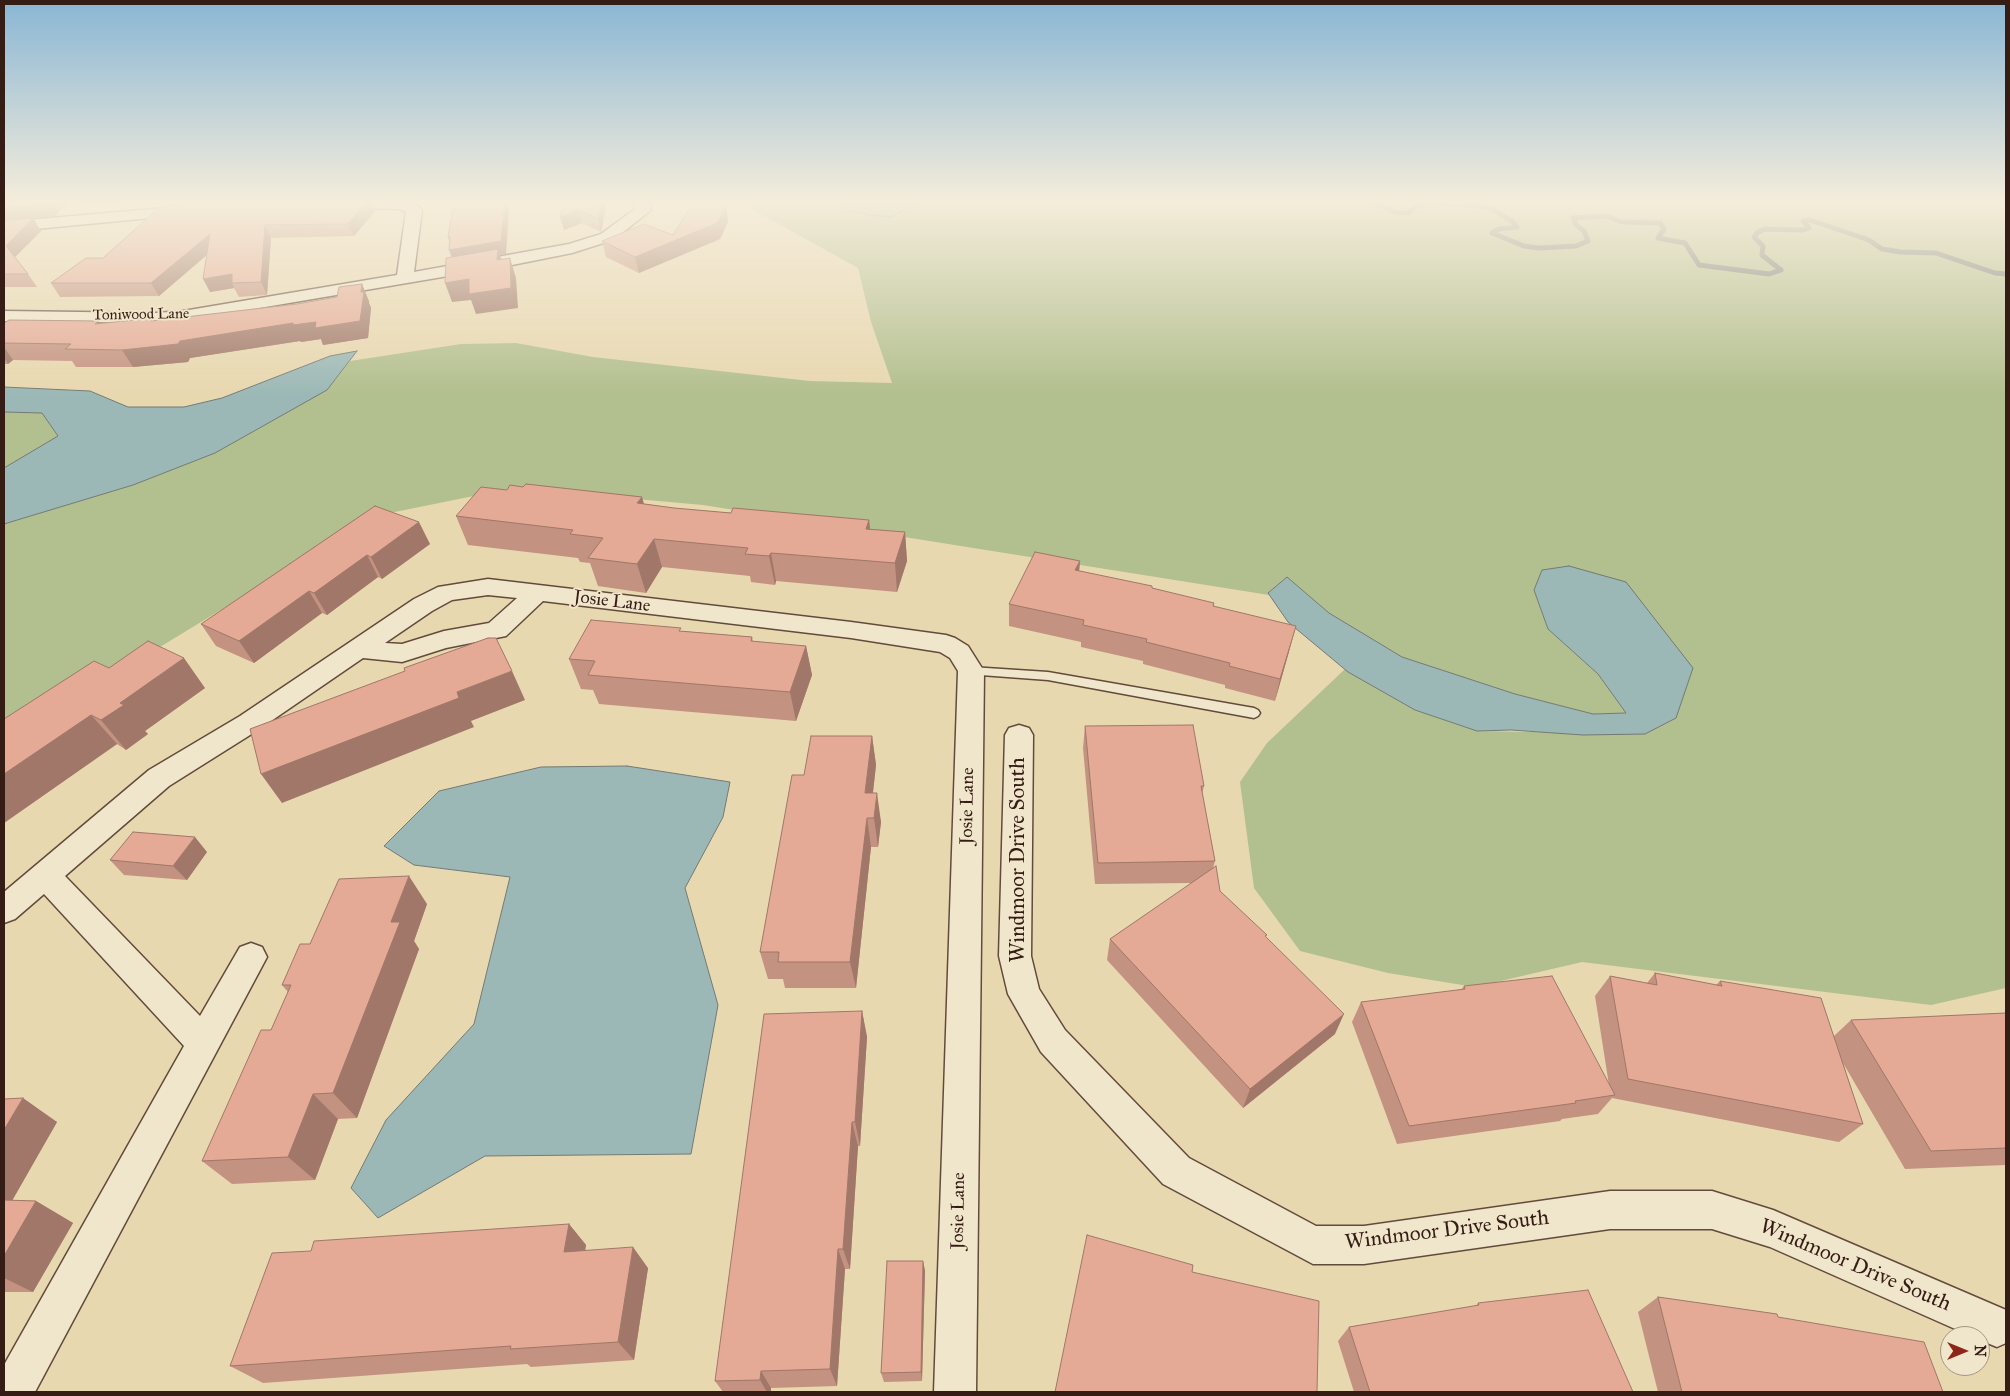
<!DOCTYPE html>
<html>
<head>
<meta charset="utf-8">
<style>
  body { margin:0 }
  #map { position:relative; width:2010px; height:1396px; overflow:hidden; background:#e8d8b0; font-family:"IM FELL Great Primer",serif }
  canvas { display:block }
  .frame { position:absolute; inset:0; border:5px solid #351c14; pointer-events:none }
  .north { position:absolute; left:1940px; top:1326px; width:50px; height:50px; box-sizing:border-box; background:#f0e6cc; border:1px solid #a59582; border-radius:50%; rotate:90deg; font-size:14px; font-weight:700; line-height:20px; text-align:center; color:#351c14 }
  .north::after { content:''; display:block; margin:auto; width:18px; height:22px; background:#8f2418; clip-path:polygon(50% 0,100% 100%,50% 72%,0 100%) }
</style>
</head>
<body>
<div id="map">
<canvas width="2010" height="1396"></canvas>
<div class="frame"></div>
<div class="north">N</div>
</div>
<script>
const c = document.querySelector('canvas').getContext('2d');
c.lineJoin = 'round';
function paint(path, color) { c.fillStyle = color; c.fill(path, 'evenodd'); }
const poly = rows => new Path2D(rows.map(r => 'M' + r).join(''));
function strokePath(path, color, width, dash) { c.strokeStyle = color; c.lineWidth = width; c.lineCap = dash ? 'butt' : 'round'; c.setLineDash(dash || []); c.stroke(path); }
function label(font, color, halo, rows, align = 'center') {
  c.font = font + ' "IM FELL Great Primer",serif'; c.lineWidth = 4; c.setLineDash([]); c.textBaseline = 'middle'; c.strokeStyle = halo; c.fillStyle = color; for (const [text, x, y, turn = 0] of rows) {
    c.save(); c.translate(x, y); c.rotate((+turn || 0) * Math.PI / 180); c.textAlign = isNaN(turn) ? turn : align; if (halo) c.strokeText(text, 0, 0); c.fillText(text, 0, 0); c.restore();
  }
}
const green = poly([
  [744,201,840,201,843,209,869,215,892,217,909,207,914,201,2006,201,2006,988,1931,1005,1582,962,1475,987,1388,973,1300,951,1254,888,1240,782,1267,743,1345,669,1415,710,1477,731,1645,734,1542,570,1534,590,1548,629,1598,674,1626,713,1593,714,1515,694,1402,657,1329,613,1287,577,1268,593,1269,595,703,505,513,488,375,516,4,742,4,524,133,485,215,453,327,390,350,361,461,344,516,343,593,357,810,381,892,383,871,322,858,268,746,206],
  [4,412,42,413,58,436,4,468]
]);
const water = poly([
  [840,201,914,201,909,207,892,217,869,215,843,209,840,201],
  [357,351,327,390,215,453,133,485,4,524,4,468,58,436,42,413,4,412,4,387,90,391,128,407,184,407,222,398,330,356,357,351],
  [1569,566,1626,582,1693,668,1676,718,1645,734,1583,735,1511,730,1477,731,1415,710,1348,672,1288,622,1268,593,1287,577,1329,613,1402,657,1515,694,1593,714,1626,713,1598,674,1548,629,1534,590,1542,570,1569,566],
  [627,766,730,782,723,817,685,888,718,1005,691,1154,485,1156,378,1218,351,1188,386,1120,474,1024,510,877,414,865,384,846,439,791,541,767,627,766]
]);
const stream = poly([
  [1372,201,1395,212,1408,213,1418,205,1432,202,1488,207,1512,221,1517,227,1499,229,1492,233,1524,246,1538,248,1576,246,1588,241,1584,231,1576,225,1573,218,1605,216,1622,222,1660,223,1664,229,1658,238,1685,243,1699,265,1769,274,1781,270,1762,255,1763,246,1754,237,1758,232,1765,229,1803,230,1809,228,1803,221,1810,220,1869,240,1882,249,1901,252,1936,253,1995,273,2006,274]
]);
const service = poly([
  [971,667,1048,672,1254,708,1258,710,1260,713,1258,716,1254,718,1048,680,967,674,965,671,971,667]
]);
const minor = poly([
  [334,201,403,201,419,207,422,210,414,272,569,244,601,234,635,209,635,201,649,201,651,210,613,240,572,253,507,266,183,321,156,323,4,321,4,311,156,313,183,311,397,275,406,212,399,209,339,208,334,207,332,204,334,201],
  [187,206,192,208,195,211,192,214,4,232,4,222,187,206],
  [488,579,851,622,946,635,955,638,968,646,980,665,984,671,976,1392,934,1392,958,671,950,658,940,652,851,638,543,601,506,636,446,648,402,662,363,658,258,730,169,786,65,876,200,1016,240,947,251,943,262,947,267,957,35,1392,4,1392,4,1365,184,1046,44,894,15,919,4,923,4,892,149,770,240,716,414,599,438,587,488,579],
  [488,595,517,598,489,623,444,631,402,644,385,643,432,611,452,600,488,595],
  [1019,725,1029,728,1033,735,1031,956,1039,989,1065,1030,1189,1158,1316,1226,1364,1226,1610,1191,1712,1191,1773,1210,2006,1310,2006,1343,1997,1347,1980,1340,1980,1336,1971,1336,1770,1247,1712,1229,1610,1229,1364,1264,1313,1264,1163,1184,1041,1052,1008,994,999,956,1005,735,1009,728,1019,725]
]);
const wall = poly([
  [4,201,136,201,110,203,68,202,55,216,4,220],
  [182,201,256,201,214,203,376,210,354,236,271,238,267,295,239,297,234,288,210,292,207,255,159,296,60,297,51,283,103,258,201,204,183,204],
  [564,201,607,201,601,232,582,223,564,230],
  [694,201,718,201,718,205,726,205,728,222,720,239,639,273,606,257,602,241,673,235],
  [4,221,41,231,15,257,28,274,37,287,4,287],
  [369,301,369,303,371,308,368,338,323,345,321,339,301,342,300,341,190,358,188,362,133,367,76,367,72,361,13,360,8,364,4,364,4,323,101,324,155,321],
  [644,504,674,508,731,513,869,520,870,529,905,532,907,561,897,592,776,581,775,585,751,582,750,576,662,567,646,593,598,586,590,563,580,562,578,558,468,545,456,516],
  [375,506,430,544,382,579,378,577,327,615,322,613,254,663,216,646,201,624],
  [1080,561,1079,571,1152,588,1214,606,1290,648,1275,701,1225,688,1225,685,1143,664,1143,661,1081,647,1081,642,1009,626,1009,604],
  [682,631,752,637,753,642,806,646,812,675,796,721,599,704,593,690,581,689,569,659],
  [109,668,205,688,145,731,148,734,126,750,117,744,4,823,4,719],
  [1085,726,1204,786,1202,794,1215,861,1213,868,1220,891,1266,938,1335,1034,1243,1108,1107,960,1110,939,1192,883,1095,884,1083,748],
  [872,736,876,765,873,793,881,822,878,847,871,847,856,988,785,988,783,979,768,979,760,952,804,775],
  [207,852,187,880,124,875,110,860],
  [427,904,414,941,419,949,357,1118,338,1119,315,1180,232,1184,202,1161,271,1030,288,992,282,985,310,944],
  [1655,973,1716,985,1720,981,1834,1036,1851,1020,2006,1013,2006,1165,1905,1169,1843,1063,1863,1124,1839,1142,1612,1098,1598,1114,1562,1119,1560,1121,1397,1144,1352,1022,1361,1002,1461,990,1464,986,1609,1085,1595,996,1610,976,1647,983],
  [862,1011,867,1037,860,1146,858,1146,850,1269,845,1269,837,1386,771,1388,771,1392,723,1392,715,1381],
  [4,1099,57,1122,12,1200,36,1201,73,1223,33,1292,4,1292],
  [569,1224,586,1245,585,1250,648,1268,634,1360,531,1367,527,1364,263,1383,230,1366,311,1251],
  [923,1261,925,1271,922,1381,884,1382,881,1373],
  [1658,1297,1778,1317,1943,1392,1658,1392,1638,1312],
  [1478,1303,1633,1392,1354,1392,1338,1341,1349,1327,1476,1306]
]);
const shadedWall = poly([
  [50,201,68,201,68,202,55,216,4,220,4,207],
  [109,201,136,201,110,203],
  [367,201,372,201,376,210,354,236,348,224],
  [505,201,506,201,509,211,506,254,500,255,504,268,454,263,449,250,452,249,448,237],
  [601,201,607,201,601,232,598,219],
  [715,201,718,201,718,220,726,205,728,222,720,239,639,273,635,257,717,223],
  [579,210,582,223,564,230,560,217],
  [33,218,41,231,14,258,6,246],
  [265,225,271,238,267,295,261,282],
  [210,234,216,247,159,296,151,283],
  [510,258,516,278,518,308,476,314,471,300,452,302,445,283],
  [232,274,232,283,234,288,210,292,203,279],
  [362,284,369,301,369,303,371,308,368,338,323,345,321,339,301,342,300,341,190,358,188,362,133,367,122,350,293,323,316,322,361,292],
  [4,347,13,360,8,364,4,358],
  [642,497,650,525,637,503],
  [869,520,872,549,866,529],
  [419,522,430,544,382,579,371,557],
  [905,532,907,561,897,592,895,563],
  [654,539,662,567,646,593,637,564],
  [771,553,776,581,775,585,769,556],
  [367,555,378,577,327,615,314,593],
  [1080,561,1078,583,1075,570],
  [309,591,322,613,254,663,239,641],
  [1296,626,1290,648,1275,701,1280,679],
  [806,646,812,675,796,721,790,692],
  [184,658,205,688,145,731,148,734,126,750,101,720,120,703],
  [512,671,525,700,471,721,474,727,282,803,261,774,457,692],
  [91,715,117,744,4,823,4,774],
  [872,736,876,765,870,818,865,793],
  [877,793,881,822,878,847,874,818],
  [867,818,871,847,856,988,850,962],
  [195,837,207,852,187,880,173,866],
  [409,876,427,904,414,941,419,949,357,1118,333,1093,391,922],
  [862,1011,867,1037,860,1146,855,1122],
  [1344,1014,1335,1034,1243,1108,1250,1089],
  [313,1094,338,1119,315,1180,288,1157],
  [23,1098,57,1122,4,1215,4,1130],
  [852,1122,858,1146,850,1269,843,1249],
  [36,1201,73,1223,33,1292,4,1278,4,1256],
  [569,1224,586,1245,582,1272,564,1252],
  [633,1247,648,1268,634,1360,618,1342],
  [838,1249,845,1269,837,1386,830,1369],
  [923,1261,925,1271,922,1381,921,1372],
  [761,1371,771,1388,771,1392,767,1392,760,1380]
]);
const building = poly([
  [4,201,50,201,48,203,4,207,4,201],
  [268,201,367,201,348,224,265,225,261,282,232,283,232,274,203,279,210,234,151,283,51,283,86,258,103,258,160,207,204,203,268,201],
  [454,201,505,201,501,241,449,250,450,237,448,237,454,201],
  [564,201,601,201,598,219,579,210,560,217,564,201],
  [694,201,715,201,716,205,726,205,717,223,635,257,602,241,644,224,673,235,694,201],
  [33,218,6,246,28,274,4,274,4,221,33,218],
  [498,249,497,260,510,258,511,288,469,294,469,279,445,283,446,258,498,249],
  [362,284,361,292,364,292,360,321,315,328,316,322,293,325,293,323,180,341,178,344,122,350,65,349,71,344,4,343,4,323,9,320,99,321,95,324,153,318,151,321,297,304,337,297,339,287,362,284],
  [526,484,642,497,637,503,674,508,731,513,733,508,869,520,866,529,905,532,895,563,771,553,769,556,745,554,748,548,654,539,637,564,588,558,603,538,570,534,573,530,456,516,481,487,507,490,510,485,523,487,526,484],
  [375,506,419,522,371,557,367,555,314,593,309,591,239,641,201,624,375,506],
  [1035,552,1080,561,1075,570,1152,586,1152,588,1214,603,1213,606,1296,626,1280,679,1229,666,1230,663,1146,642,1147,639,1083,625,1084,620,1009,604,1035,552],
  [591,620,681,628,679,631,752,637,751,641,806,646,790,692,588,675,595,661,569,659,591,620],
  [488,638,496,638,512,671,457,692,459,698,261,774,250,729,405,671,404,668,488,638],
  [148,641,184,658,120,703,124,705,101,720,91,715,4,774,4,719,94,661,109,668,148,641],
  [1193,725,1204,786,1201,786,1215,861,1098,863,1085,726,1193,725],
  [811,736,872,736,865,793,877,793,874,818,867,818,850,962,778,962,779,952,760,952,792,775,804,775,811,736],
  [133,832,195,837,173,866,110,860,133,832],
  [1216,866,1220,891,1267,935,1265,936,1344,1014,1250,1089,1110,939,1216,866],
  [409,876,391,922,400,922,333,1093,313,1094,288,1157,202,1161,261,1030,271,1030,291,985,282,985,300,944,310,944,339,879,409,876],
  [1655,973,1722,986,1720,981,1821,998,1863,1124,1628,1079,1610,976,1657,985,1655,973],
  [1552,976,1615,1095,1575,1101,1576,1103,1409,1126,1361,1002,1465,989,1464,986,1552,976],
  [862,1011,855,1122,852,1122,843,1249,838,1249,830,1369,761,1371,760,1380,715,1381,764,1014,862,1011],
  [2006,1013,2006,1148,1931,1151,1851,1020,2006,1013],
  [23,1098,4,1130,4,1099,23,1098],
  [4,1200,36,1201,4,1256,4,1200],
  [569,1224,564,1252,633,1247,618,1342,510,1349,511,1346,230,1366,272,1253,311,1251,314,1241,569,1224],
  [1087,1235,1193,1265,1192,1272,1319,1301,1317,1392,1055,1392,1087,1235],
  [887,1261,923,1261,921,1372,881,1373,887,1261],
  [1588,1290,1633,1392,1370,1392,1349,1327,1479,1305,1478,1303,1588,1290],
  [1658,1297,1777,1314,1778,1317,1924,1342,1943,1392,1682,1392,1658,1297]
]);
const farStreetnames = [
  ["Toniwood Lane",141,315,-1]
];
const streetNames = [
  ["Josie Lane",612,602,7],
  ["Josie Lane",968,806,-89],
  ["Josie Lane",959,1211,-89]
];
const nearStreetnames = [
  ["Windmoor Drive South",1019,860,-90],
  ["Windmoor Drive South",1447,1231,-7],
  ["Windmoor Drive South",1855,1266,23]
];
paint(green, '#b2bf8e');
paint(water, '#9bb8b6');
strokePath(water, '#727a75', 1);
strokePath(stream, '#727a75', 5);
strokePath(service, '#624b3b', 3);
strokePath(minor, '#624b3b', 3);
paint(service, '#f0e6cc');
paint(minor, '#f0e6cc');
paint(wall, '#c49280');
paint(shadedWall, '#a07768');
paint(building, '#e4aa95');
strokePath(building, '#a07768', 1);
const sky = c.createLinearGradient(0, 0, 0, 396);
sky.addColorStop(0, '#89b6d4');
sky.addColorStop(0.51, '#f5eddb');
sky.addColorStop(1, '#f5eddb00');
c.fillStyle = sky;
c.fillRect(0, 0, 2010, 396);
label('15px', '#351c14', '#f0e6cc', farStreetnames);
label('18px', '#351c14', '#f0e6cc', streetNames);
label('21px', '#351c14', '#f0e6cc', nearStreetnames);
</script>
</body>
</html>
